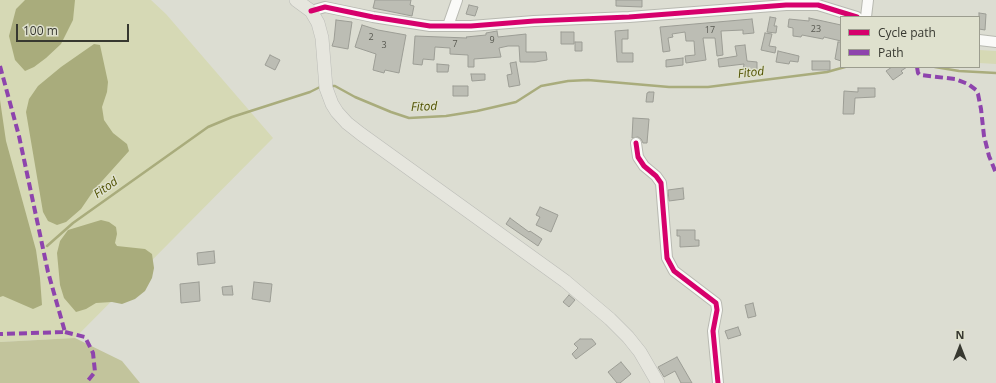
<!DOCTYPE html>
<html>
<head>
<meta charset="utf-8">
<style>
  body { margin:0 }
  #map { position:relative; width:996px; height:383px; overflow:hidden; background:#dcddd2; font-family:"Open Sans",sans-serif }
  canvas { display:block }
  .legend { position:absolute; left:840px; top:16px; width:140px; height:52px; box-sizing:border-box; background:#dfe1ce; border:1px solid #9c9d8f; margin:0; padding:5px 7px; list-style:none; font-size:12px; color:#373830 }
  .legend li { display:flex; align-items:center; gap:8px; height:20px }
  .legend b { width:20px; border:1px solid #9c9d8f }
  .north { position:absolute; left:940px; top:327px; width:40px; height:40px; -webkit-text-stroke:3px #dfe1ce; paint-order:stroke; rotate:0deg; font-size:11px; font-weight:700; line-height:16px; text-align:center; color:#373830 }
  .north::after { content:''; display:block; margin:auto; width:14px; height:18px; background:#373830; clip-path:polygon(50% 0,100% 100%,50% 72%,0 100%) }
  .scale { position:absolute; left:16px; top:24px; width:113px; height:18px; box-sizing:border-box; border:2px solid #373830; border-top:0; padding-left:5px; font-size:12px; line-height:14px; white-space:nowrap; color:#373830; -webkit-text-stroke:3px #dfe1ce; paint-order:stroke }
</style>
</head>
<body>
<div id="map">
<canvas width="996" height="383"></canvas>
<ul class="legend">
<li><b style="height:5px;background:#d6006c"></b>Cycle path</li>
<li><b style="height:5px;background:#8e44ad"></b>Path</li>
</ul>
<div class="north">N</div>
<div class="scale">100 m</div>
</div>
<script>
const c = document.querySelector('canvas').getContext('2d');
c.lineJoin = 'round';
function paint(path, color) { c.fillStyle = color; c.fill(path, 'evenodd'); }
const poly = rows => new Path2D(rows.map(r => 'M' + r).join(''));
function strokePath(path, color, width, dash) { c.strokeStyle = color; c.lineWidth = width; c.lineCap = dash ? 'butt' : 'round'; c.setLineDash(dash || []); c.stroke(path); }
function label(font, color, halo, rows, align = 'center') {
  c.font = font + ' "Open Sans",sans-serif'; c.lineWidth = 3; c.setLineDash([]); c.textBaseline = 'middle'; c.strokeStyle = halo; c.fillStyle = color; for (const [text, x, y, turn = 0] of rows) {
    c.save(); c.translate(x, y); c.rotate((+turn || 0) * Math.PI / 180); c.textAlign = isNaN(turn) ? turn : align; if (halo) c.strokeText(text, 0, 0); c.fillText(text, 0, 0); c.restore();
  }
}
const green = poly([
  [0,0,151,0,166,14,273,138,75,338,0,342],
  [979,50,996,51,996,64,979,63]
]);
const forest = poly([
  [75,338,122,361,140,383,0,383,0,342]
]);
const water = poly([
  [25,0,75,0,73,20,61,44,46,58,34,67,25,71,15,60,9,36,16,9],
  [94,44,100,45,108,82,107,92,102,107,104,120,113,133,127,144,129,151,94,190,81,209,66,222,57,225,48,221,43,212,26,112,29,99,38,86,61,67],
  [0,100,6,141,36,250,40,278,42,305,33,309,3,296,0,297],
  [101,220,109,222,116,227,117,234,115,243,117,246,145,249,152,254,154,268,152,278,145,291,135,299,122,304,112,302,96,303,86,309,76,312,64,298,60,285,57,253,60,241,68,230]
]);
const stream = poly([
  [935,67,959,71,996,73],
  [329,86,335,86,355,97,391,112,409,118,446,116,477,111,516,102,541,86,568,81,588,80,669,87,708,87,827,72,845,67],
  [47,246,73,223,208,127,232,117,310,92,322,86]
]);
const building = poly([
  [375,0,411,0,410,5,414,6,412,16,373,8,375,0],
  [616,0,642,0,642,7,616,6,616,0],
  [469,5,478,7,475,16,466,14,469,5],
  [979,13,986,14,985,30,979,29,979,13],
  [770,17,776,18,774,26,777,26,776,33,767,32,770,17],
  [809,18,841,25,841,41,824,37,823,39,802,35,801,37,793,36,793,28,788,27,789,19,809,21,809,18],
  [752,19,754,33,743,34,743,30,721,31,723,55,717,56,715,38,703,38,706,60,686,63,685,56,695,55,694,41,686,41,685,32,672,34,673,37,668,38,670,51,663,52,660,27,752,19],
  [336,20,352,22,348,49,332,46,334,40,336,20],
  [362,25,378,30,406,35,399,73,385,70,384,73,373,70,376,54,355,47,362,25],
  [628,30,628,39,622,39,622,53,633,53,633,62,617,62,615,31,628,30],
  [497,31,498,37,526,34,526,52,546,52,547,60,535,62,520,62,519,46,508,46,499,48,501,57,474,59,474,67,468,67,468,55,450,54,450,48,435,47,434,60,423,59,422,65,413,64,415,36,467,38,466,37,486,35,486,33,497,31],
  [561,32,574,32,574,44,561,44,561,32],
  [765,33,772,34,769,46,776,47,775,53,761,50,765,33],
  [575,42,582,42,582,51,575,51,575,42],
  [838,42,841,42,841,61,835,59,838,42],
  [745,45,747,61,757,62,757,72,743,70,744,64,719,67,718,59,737,56,735,46,745,45],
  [778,51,799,56,798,62,790,61,789,64,776,62,778,51],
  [270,55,280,60,275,70,265,65,270,55],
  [683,58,683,65,666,67,666,60,683,58],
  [812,61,830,61,830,70,812,70,812,61],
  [516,62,520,85,509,87,507,75,512,74,510,63,516,62],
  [437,64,449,65,448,72,437,72,437,64],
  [892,67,907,67,901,71,903,73,893,80,886,71,892,67],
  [471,74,485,74,485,80,472,81,471,74],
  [453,86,468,86,468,96,453,96,453,86],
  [858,88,875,88,875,97,855,98,854,114,843,114,844,91,858,92,858,88],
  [649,92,654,92,653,102,646,102,647,93,649,92],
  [633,118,649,119,647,143,643,143,641,139,638,137,632,138,633,118],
  [683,188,684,199,669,201,668,190,683,188],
  [540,207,558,215,551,232,536,225,540,217,536,215,540,207],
  [510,218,529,232,530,231,542,239,538,246,506,224,510,218],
  [677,230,695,230,695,240,699,240,699,246,680,247,680,236,677,236,677,230],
  [214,251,215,263,198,265,197,253,214,251],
  [199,282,200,301,181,303,180,284,199,282],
  [254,282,272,284,270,302,252,299,254,282],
  [232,286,233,295,223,295,222,287,232,286],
  [569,295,575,300,569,307,563,302,569,295],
  [753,303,756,316,748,318,745,305,753,303],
  [738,327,741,335,728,339,725,331,738,327],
  [580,339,592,339,596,344,576,359,572,354,578,348,574,344,580,339],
  [677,357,692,383,681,383,675,371,664,377,658,367,677,357],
  [621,362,631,374,620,383,617,383,608,372,621,362]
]);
const minor = poly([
  [311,11,325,7,373,17,430,26,471,26,534,21,629,17,786,5,818,5,857,17],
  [866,17,868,0],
  [448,26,457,0],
  [979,40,996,42],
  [636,143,638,157,644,166,656,176,661,183,667,258,674,271,716,303,717,310,713,331,718,383]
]);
const major = poly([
  [296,0,311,11,318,23,322,38,326,88,332,104,337,112,347,123,361,134,565,281,610,319,628,337,640,352,658,383]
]);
const quiet = poly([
  [0,66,19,136,48,272,65,332,0,334],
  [917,67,918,73,920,75,955,79,968,84,976,90,978,94,981,109,984,136,989,156,996,173],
  [65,332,85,337,93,353,95,372,86,383]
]);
const cycleway = poly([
  [311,11,325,7,373,17,430,26,471,26,534,21,629,17,786,5,818,5,857,17],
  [636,143,638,157,644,166,656,176,661,183,667,258,674,271,716,303,717,310,713,331,718,383]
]);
const numberNames = [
  ["23",816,29],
  ["17",710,30],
  ["2",371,37],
  ["9",492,40],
  ["7",455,44],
  ["3",384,45]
];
const waterNames = [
  ["Fitod",751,73,-7],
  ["Fitod",424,107,-2],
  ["Fitod",106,188,-35]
];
paint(green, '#d6d9b5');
paint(forest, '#c2c49c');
paint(water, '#a9ac7c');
strokePath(stream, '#a9ac7c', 2.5);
paint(building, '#bcbdb4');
strokePath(building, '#9c9d95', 1);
strokePath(minor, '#b8b9b1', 12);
strokePath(major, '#bbbcb7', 14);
strokePath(minor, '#fafaf8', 10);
strokePath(major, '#e6e6de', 13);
strokePath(quiet, '#8e44ad', 4, [8, 4]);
strokePath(cycleway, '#d6006c', 5);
label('9px', '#585951', null, numberNames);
label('italic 12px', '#505200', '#dfe1ce', waterNames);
</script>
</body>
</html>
